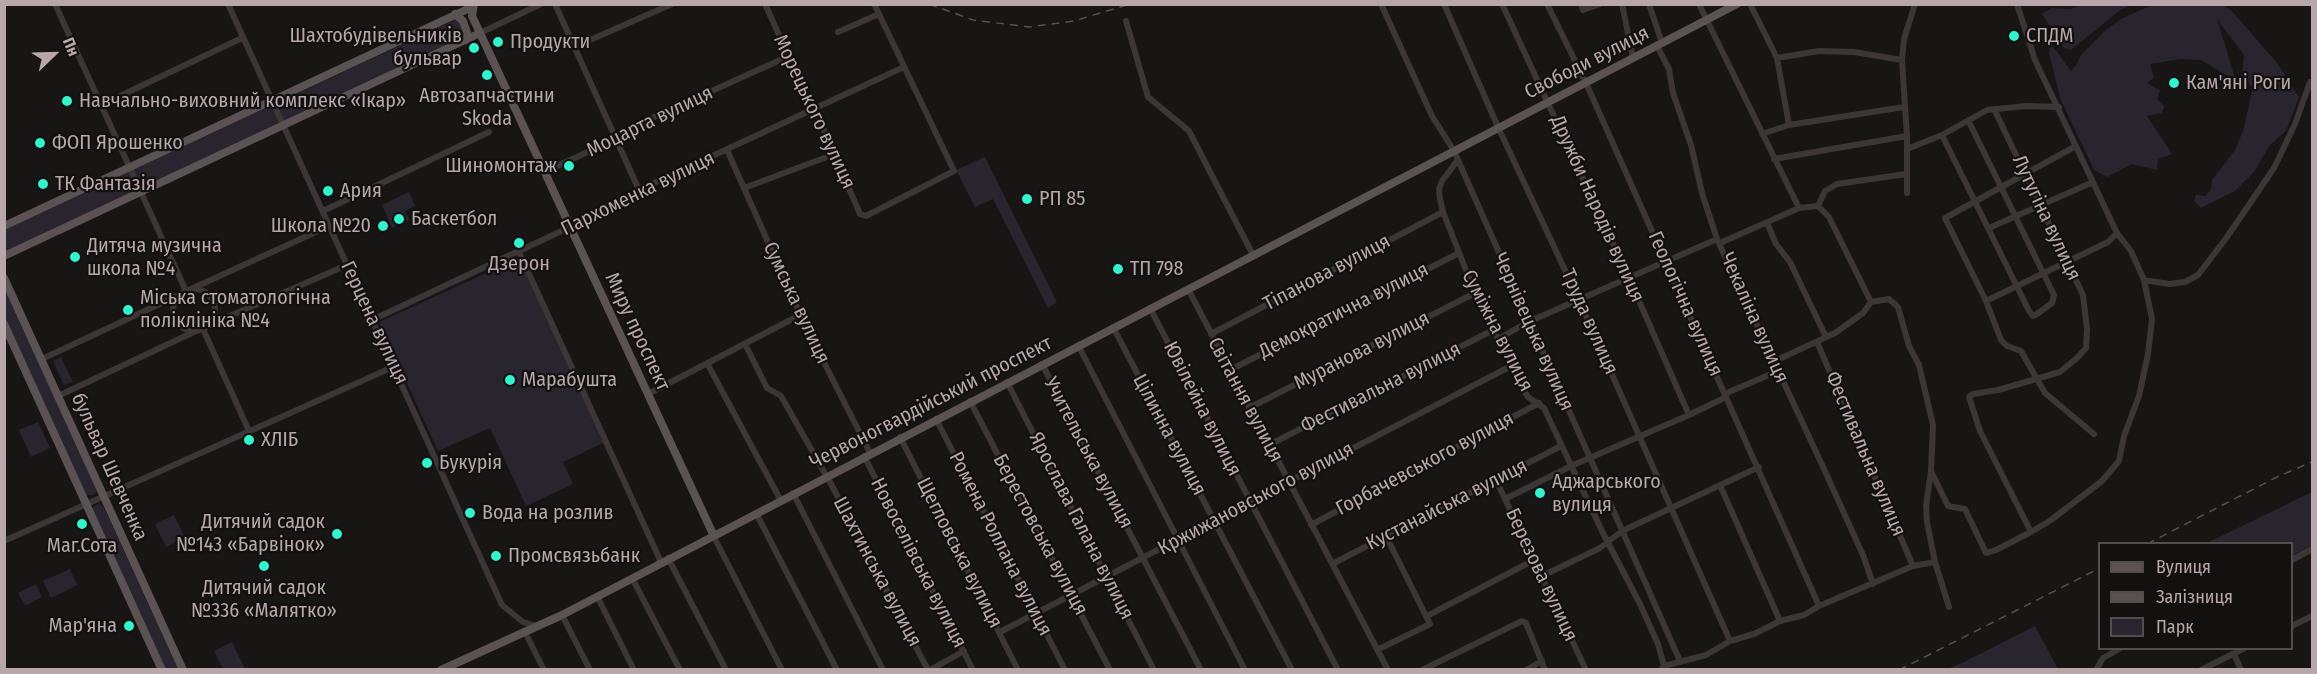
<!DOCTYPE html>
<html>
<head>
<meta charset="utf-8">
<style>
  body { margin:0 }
  #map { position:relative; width:2317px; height:674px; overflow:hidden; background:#171615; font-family:"Fira Sans Condensed",sans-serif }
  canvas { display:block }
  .frame { position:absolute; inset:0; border:6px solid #b7a7aa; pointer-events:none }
  .legend { position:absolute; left:2098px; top:542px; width:195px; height:108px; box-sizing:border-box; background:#121110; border:2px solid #544d4e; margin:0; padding:8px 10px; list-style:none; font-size:18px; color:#b7a7aa }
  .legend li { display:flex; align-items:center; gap:12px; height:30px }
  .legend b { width:30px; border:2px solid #544d4e }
  .north { position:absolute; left:24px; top:24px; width:60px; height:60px; -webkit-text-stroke:4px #121110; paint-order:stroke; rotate:67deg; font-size:16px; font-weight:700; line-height:24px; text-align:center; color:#b7a7aa }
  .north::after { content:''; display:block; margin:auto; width:21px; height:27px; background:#b7a7aa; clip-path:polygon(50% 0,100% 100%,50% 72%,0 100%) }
</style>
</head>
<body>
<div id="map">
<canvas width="2317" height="674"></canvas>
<div class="frame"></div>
<ul class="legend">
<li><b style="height:8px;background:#5b5253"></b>Вулиця</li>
<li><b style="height:8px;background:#574f50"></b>Залізниця</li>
<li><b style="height:16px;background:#28252f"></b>Парк</li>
</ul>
<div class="north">Пн</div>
</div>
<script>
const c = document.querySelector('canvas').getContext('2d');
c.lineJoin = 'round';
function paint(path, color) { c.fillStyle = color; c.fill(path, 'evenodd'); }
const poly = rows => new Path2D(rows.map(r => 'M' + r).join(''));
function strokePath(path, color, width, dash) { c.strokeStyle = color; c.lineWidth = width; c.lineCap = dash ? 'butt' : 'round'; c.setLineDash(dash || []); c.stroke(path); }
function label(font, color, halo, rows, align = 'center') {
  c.font = font + ' "Fira Sans Condensed",sans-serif'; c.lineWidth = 4.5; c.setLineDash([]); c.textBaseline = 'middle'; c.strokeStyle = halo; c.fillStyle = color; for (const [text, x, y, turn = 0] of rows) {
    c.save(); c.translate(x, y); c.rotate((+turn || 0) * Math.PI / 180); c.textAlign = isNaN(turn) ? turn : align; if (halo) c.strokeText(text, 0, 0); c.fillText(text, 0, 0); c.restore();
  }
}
const green = poly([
  [2082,5,2082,4,2132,5,2120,10,2071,50,2063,47,2042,14,2052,8,2070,9],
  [2152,5,2222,5,2231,10,2277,63,2299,97,2286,131,2270,145,2254,172,2235,191,2201,208,2194,201,2196,195,2206,196,2211,189,2212,180,2235,150,2243,131,2253,88,2242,76,2244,55,2217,19,2236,81,2201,60,2180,59,2150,64,2154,78,2147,83,2160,90,2157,99,2164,106,2162,113,2147,116,2172,154,2158,159,2157,170,2132,164,2107,177,2094,170,2060,98,2049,53,2051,44,2071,71,2077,64,2080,56,2107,29,2123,18],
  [455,20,460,22,464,35,462,37,5,252,4,230],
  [985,157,1057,302,1048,308,993,199,975,207,956,170],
  [409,192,415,206,405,211,409,220,392,228,382,205],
  [519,258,603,443,563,462,573,484,526,506,490,428,438,451,379,322],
  [4,286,96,489,96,493,92,495,87,495,84,491,5,318],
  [61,357,73,382,64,385,53,361],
  [38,422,50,448,31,457,19,430],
  [2312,492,2312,545,2292,556,2292,544,2207,543],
  [99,503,104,508,178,669,166,669,92,508],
  [174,515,185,538,166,547,155,524],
  [70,569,77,585,51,598,43,581],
  [36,584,42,597,25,606,18,593],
  [2035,626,2058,669,1947,669,1964,662],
  [232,642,245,669,223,669,214,651]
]);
const minor = poly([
  [55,4,186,291],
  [228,4,502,605,523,622,536,626],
  [555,4,639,190],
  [765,4,813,110,820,121,860,214,866,216,954,171,879,14,838,32],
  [874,4,879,14],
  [1381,4,1432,116,1454,151,1680,661],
  [1444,4,1498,127,1579,300,1730,641],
  [1502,4,1629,278,1689,415],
  [1547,4,1586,83,1819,606],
  [1581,4,1583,10,1600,4],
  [1622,4,1633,58],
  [1649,4,1662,43],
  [1699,4,1799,208],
  [1750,4,1777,58,1789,125],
  [1126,21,1148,97,1189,131,1253,255],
  [480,33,541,4],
  [1657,46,1669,69,1673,93,1691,145,1702,193,1717,239,1824,469,1863,555,1873,584],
  [574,47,672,4],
  [1777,58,1819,51,1854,52,1902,60],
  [101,105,242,38],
  [1994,109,2083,295,2087,329,2086,348,2077,358,2060,372,1998,390,1973,394,1969,397,1980,431,2031,532],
  [1762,134,1789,125,1904,107],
  [1942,135,2029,311,2033,316,2037,314,2052,303,2054,295,1969,122],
  [2076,146,1945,218,1986,301,2001,340,2007,346,2021,351,2045,393,2094,434],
  [1907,149,1942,135,1987,110,2026,106,2059,107],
  [727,150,805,325,870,453],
  [1774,159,1907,136],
  [1457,161,1442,181,1439,189,1440,199,1443,212,1475,293,1524,391,1528,397,1544,408,1603,533,1640,604,1658,644,1664,666],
  [544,172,612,141,621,132,789,56],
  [744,188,835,154],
  [1907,193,1907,136,1902,60,1904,39,1915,4],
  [1818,206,1829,217,1871,302],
  [323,211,489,132],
  [1767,223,1776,244,1790,262,1826,337],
  [1989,228,2093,182],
  [1720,243,1799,208,1818,206,1825,191,1837,184,1906,174],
  [519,252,661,562],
  [2144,280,2169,284,2185,282,2198,275,2227,237,2274,168,2295,124,2310,82],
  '173 310a21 21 0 1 1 42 0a21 21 0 1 1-42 0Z',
  [191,289,329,226],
  [1188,289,1388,670],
  [1986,301,2108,242,2117,233],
  [1150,308,1338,670],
  [372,320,570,227,577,221,639,190,904,67],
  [207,326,347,265],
  [1113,327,1292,670],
  [203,329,249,431],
  [1211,334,1443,212],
  [1498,339,1528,322,1717,239],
  [1817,342,1913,566],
  [745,344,767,388,781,396,831,484,928,670],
  [1078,345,1245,670],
  [42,359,181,294],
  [1775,361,1835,333,1863,313,1871,302,1889,299,1898,307,1909,346,1919,365,1933,425,1931,471,1926,506,1927,522,1935,562,1949,607],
  [707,363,780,499],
  [1042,364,1201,670],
  [1230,370,1459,253],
  [1007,382,1154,670],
  [648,394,800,315],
  [58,396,196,331],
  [970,401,1110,670],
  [1249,408,1475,293],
  [936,419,1065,670],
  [900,437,1018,670],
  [1269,445,1493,330],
  [864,456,973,670],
  [1931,471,1948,506,1965,509,1986,553,1996,550,2031,532,2051,520,2102,481,2119,461,2124,436,2139,396,2148,354,2152,319,2144,280,2131,251,2117,233,2035,60,2017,4],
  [1496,480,1586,670],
  [1720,485,1780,621],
  [793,493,883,670],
  [1505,499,1571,466,1689,415,1722,399,1729,392,1778,371],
  [756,513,837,670],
  [1311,525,1539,403],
  [713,535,782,670],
  [4,541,393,367],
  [668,558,726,670],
  [2292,560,2312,549],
  [1332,564,1561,446],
  [1542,576,1600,548,1622,531,1759,467],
  [632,578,680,670],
  [597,596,634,670],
  [562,615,590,670],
  [1427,616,1534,560],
  [2292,626,2312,616],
  [525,632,544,670],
  [1000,632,1511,366],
  [1377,650,1430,624,1386,536],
  [2234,654,2241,670],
  [930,670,964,651],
  [1422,670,1522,621,1526,623,1545,670],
  [1526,670,1542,661],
  [1661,670,1664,666,1706,655,1730,641,1754,634,1780,621,1804,615,1819,606,1913,566,1935,562],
  [2096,670,2103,658,2121,648],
  [2201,670,2245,648]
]);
const major = poly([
  [474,4,472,16,480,33,713,534],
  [455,14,463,21,468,35,466,40],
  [4,226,472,7],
  [4,256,480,33],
  [4,278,183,670],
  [4,324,162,670],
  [441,670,562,615,1737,4]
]);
const rail = poly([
  [929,4,973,20,1029,27,1074,21,1130,4],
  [2147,544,2279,476,2312,462],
  [1899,670,2100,568]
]);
const markers = [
  [2014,36,6,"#32f3ce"],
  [498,42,6,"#32f3ce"],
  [474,48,6,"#32f3ce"],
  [487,75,6,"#32f3ce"],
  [2174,83,6,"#32f3ce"],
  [67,101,6,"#32f3ce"],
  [40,143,6,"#32f3ce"],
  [569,166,6,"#32f3ce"],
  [43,184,6,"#32f3ce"],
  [328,191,6,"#32f3ce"],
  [1027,199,6,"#32f3ce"],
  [399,219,6,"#32f3ce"],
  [383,226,6,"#32f3ce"],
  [519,243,6,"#32f3ce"],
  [75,257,6,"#32f3ce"],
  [1118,269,6,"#32f3ce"],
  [128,310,6,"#32f3ce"],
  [510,380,6,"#32f3ce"],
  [249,440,6,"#32f3ce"],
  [427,463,6,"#32f3ce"],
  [1540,493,6,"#32f3ce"],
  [470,513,6,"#32f3ce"],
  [82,524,6,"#32f3ce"],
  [337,534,6,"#32f3ce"],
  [496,556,6,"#32f3ce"],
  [264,566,6,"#32f3ce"],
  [129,626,6,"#32f3ce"]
];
const poiNames = [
  ["Шахтобудівельників",462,36,"right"],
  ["бульвар",462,59,"right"],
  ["СПДМ",2026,36],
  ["Продукти",510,42],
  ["Кам'яні Роги",2186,83],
  ["Автозапчастини",487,96,"center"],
  ["Skoda",487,119,"center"],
  ["Навчально-виховний комплекс «Ікар»",79,101],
  ["ФОП Ярошенко",52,143],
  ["Шиномонтаж",557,166,"right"],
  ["ТК Фантазія",55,184],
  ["Ария",340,191],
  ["РП 85",1039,199],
  ["Баскетбол",411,219],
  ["Школа №20",371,226,"right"],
  ["Дитяча музична",87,246],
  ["школа №4",87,269],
  ["Дзерон",519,264,"center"],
  ["ТП 798",1130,269],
  ["Міська стоматологічна",140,298],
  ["поліклініка №4",140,321],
  ["Марабушта",522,380],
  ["ХЛІБ",261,440],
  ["Букурія",439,463],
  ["Аджарського",1552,482],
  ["вулиця",1552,505],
  ["Вода на розлив",482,513],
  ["Дитячий садок",325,522,"right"],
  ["№143 «Барвінок»",325,545,"right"],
  ["Маг.Сота",82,546,"center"],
  ["Промсвязьбанк",508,556],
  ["Дитячий садок",264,588,"center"],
  ["№336 «Малятко»",264,611,"center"],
  ["Мар'яна",117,626,"right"]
];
const streetNames = [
  ["Свободи вулиця",1587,63,-27],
  ["Морецького вулиця",814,112,65],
  ["Моцарта вулиця",650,122,-26],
  ["Пархоменка вулиця",638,194,-26],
  ["Дружби Народів вулиця",1597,209,66],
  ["Лутугіна вулиця",2046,218,65],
  ["Тіпанова вулиця",1327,273,-28],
  ["Сумська вулиця",796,303,65],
  ["Геологічна вулиця",1685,304,66],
  ["Демократична вулиця",1344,311,-27],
  ["Чекаліна вулиця",1754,318,66],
  ["Труда вулиця",1589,322,66],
  ["Герцена вулиця",374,323,65],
  ["Суміжна вулиця",1497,331,63],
  ["Миру проспект",637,332,65],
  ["Чернівецька вулиця",1533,332,66],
  ["Муранова вулиця",1362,351,-27],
  ["Фестивальна вулиця",1381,388,-27],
  ["Світання вулиця",1245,400,62],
  ["Червоногвардійський проспект",931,403,-27],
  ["Ювілейна вулиця",1202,409,63],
  ["Цілинна вулиця",1169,435,62],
  ["Учительська вулиця",1088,453,62],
  ["Фестивальна вулиця",1865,454,67],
  ["Горбачевського вулиця",1425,464,-28],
  ["бульвар Шевченка",109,467,66],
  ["Кржижановського вулиця",1256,499,-28],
  ["Кустанайська вулиця",1447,505,-27],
  ["Ярослава Галана вулиця",1081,526,63],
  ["Берестовська вулиця",1040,535,62],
  ["Ромена Роллана вулиця",1000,544,63],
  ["Щегловська вулиця",959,553,63],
  ["Новоселівська вулиця",918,563,63],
  ["Шахтинська вулиця",877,572,62],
  ["Березова вулиця",1541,575,65]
];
paint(green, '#28252f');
strokePath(minor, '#3c3636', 6);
strokePath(major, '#5b5253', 8);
strokePath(rail, '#574f50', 1.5, [8, 6]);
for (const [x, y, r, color] of markers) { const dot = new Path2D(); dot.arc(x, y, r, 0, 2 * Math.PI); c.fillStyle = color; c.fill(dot); strokePath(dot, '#121110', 2); }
label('20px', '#b7a7aa', '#121110', poiNames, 'left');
label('20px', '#b7a7aa', '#121110', streetNames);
</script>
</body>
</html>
